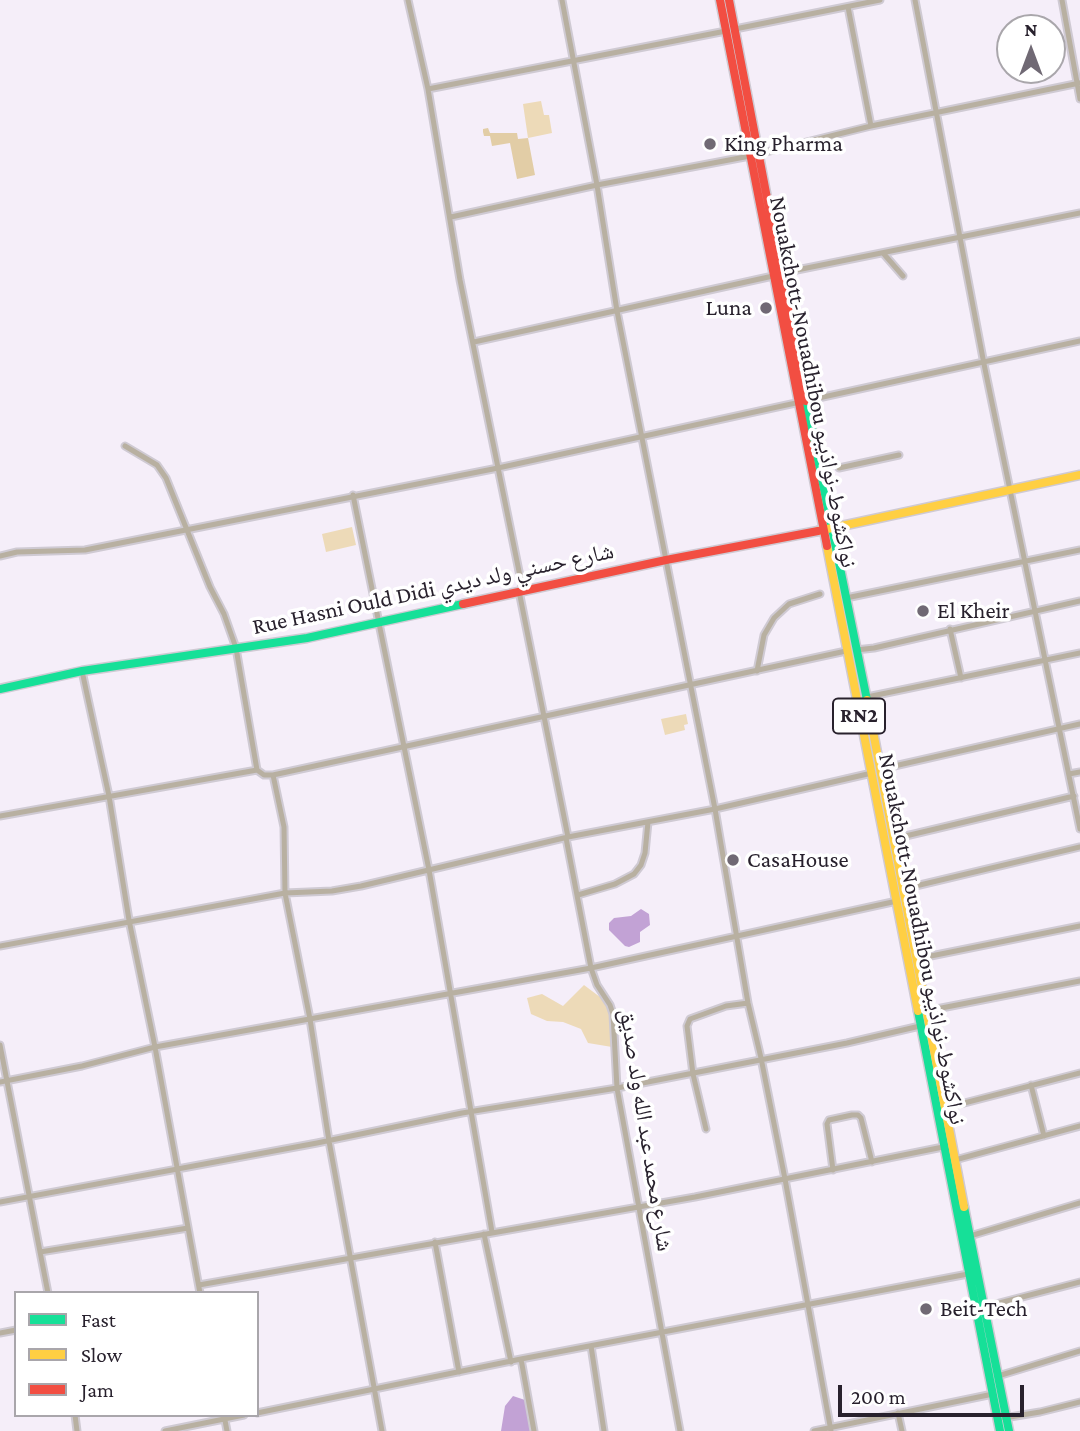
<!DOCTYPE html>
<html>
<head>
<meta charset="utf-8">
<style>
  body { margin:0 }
  #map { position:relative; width:1080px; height:1431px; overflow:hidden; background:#f5eef9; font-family:"Crimson Pro",serif }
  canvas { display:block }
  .legend { position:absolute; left:14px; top:1291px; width:245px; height:126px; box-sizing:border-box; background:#fff; border:2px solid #a9a6ab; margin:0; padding:9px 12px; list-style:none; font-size:21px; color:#28212d }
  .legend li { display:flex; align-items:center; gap:14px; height:35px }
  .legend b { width:35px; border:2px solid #a9a6ab }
  .north { position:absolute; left:996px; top:14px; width:70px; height:70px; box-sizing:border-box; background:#fff; border:2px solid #a9a6ab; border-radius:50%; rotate:0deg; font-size:19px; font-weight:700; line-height:28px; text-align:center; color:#28212d }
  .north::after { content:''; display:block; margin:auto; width:24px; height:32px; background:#706974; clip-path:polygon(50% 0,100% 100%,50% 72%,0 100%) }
  .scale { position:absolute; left:838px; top:1385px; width:186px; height:32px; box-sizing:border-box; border:4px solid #28212d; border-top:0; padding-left:9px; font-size:21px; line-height:24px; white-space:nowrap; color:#28212d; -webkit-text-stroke:5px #fff; paint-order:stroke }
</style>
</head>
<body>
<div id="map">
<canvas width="1080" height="1431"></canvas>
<ul class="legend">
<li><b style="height:9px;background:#16e098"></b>Fast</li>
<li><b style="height:9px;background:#ffcf43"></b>Slow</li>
<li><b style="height:9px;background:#f24e42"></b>Jam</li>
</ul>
<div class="north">N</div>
<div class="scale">200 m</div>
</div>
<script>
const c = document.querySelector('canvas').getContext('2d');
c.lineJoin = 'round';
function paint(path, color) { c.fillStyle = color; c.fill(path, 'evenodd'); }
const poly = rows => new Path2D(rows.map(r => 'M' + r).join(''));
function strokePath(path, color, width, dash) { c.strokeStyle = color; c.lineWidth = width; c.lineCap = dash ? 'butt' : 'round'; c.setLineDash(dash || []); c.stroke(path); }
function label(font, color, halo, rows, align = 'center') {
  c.font = font + ' "Crimson Pro","Noto Naskh Arabic",serif'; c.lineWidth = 7; c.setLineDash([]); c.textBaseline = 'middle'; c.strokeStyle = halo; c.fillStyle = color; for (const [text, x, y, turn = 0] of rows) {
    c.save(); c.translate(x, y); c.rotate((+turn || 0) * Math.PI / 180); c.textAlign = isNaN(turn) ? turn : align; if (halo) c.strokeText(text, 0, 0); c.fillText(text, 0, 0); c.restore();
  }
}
const green = poly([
  [541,101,544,115,549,115,552,133,528,138,523,104],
  [352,527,356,545,326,552,322,534],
  [686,714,688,724,684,725,685,730,665,735,661,719],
  [584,985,604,1000,612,1015,614,1033,612,1047,588,1043,581,1029,563,1022,547,1021,531,1014,527,998,542,994,563,1006]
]);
const forest = poly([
  [488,128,490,133,517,133,518,139,528,138,535,175,517,179,510,143,492,146,490,136,484,136,483,132,483,129]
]);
const water = poly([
  [641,909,649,914,650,925,640,932,640,942,629,947,625,946,609,930,609,923,614,918,631,916],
  [513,1396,525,1400,529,1410,532,1431,501,1431,505,1406]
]);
const street = poly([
  [408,0,428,89,460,280,523,591],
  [562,0,597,185,617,311,715,809,748,1003,761,1058,785,1179,831,1431],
  [915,0,984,364,1080,829],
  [1062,0,1080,99],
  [848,7,871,126],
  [735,29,880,0],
  [428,89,726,31],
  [758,154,871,126,1080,83],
  [451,217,597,185,750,156],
  [883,253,903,276],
  [782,273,1080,213],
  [474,342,773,276],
  [125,446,157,465,166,478,210,587,224,614,236,648,257,770],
  [839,468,899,455],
  [353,495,429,870,492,1232],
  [0,556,17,552,85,550,498,468,1080,341],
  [519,591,568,837],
  [846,598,1080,550],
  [950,629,961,678],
  [856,650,874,648,1080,601],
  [82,671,109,796,129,920,155,1047,200,1293],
  [757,671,764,635,774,618,789,604,820,594],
  [867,697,1080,653],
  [881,769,1080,724],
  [1069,774,1080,772],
  [273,775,284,827,285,893,310,1019,329,1141,382,1431],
  [0,816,257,770,264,775,273,775,846,651],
  [566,838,591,968,597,985,610,1005,613,1014,617,1088,680,1431],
  [893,839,1074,796],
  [903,889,1080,847],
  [578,895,615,884,634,874,641,865,645,853,648,822],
  [0,946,285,893,332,891,361,886,568,837,715,809,872,773],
  [916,959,1080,926],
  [926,1011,1080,981],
  [0,1045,48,1293],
  [0,1082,82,1066,155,1047,591,968,897,901],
  [1031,1085,1044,1136],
  [945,1108,1080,1073],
  [706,1129,693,1074,687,1026,690,1019,726,1006,748,1003],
  [955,1160,1080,1126],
  [833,1170,827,1124,829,1120,852,1115,858,1115,861,1118,872,1162],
  [0,1202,317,1143,462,1113,617,1088,847,1043,920,1026],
  [484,1234,511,1362],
  [970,1236,1080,1203],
  [435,1242,459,1372],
  [40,1252,188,1228],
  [199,1285,695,1197,943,1147],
  [984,1307,1080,1282],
  [0,1333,16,1330],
  [591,1346,604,1431],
  [521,1359,534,1431],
  [998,1376,1080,1351],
  [257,1413,521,1359,968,1274],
  [898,1413,902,1431],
  [75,1415,77,1431],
  [224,1415,227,1431],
  [1004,1418,1040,1412,1080,1402],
  [165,1431,244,1415],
  [814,1431,993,1394]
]);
const fast = poly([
  [806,401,867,700],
  [0,689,82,671,307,638,463,604],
  [918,1011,1000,1431],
  [964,1207,1009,1431]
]);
const slow = poly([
  [818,531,1080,475],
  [827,546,918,1011],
  [867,700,964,1207]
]);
const jam = poly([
  [720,0,827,546],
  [729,0,806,401],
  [463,604,666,560,818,531]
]);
const markers = [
  [710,144,7,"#706974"],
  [766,308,7,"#706974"],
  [923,611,7,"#706974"],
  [733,860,7,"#706974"],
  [926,1309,7,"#706974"]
];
const shields = [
  [859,716,52]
];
const shieldNames = [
  ["RN2",859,716]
];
const poiNames = [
  ["King Pharma",724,144],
  ["Luna",752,308,"right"],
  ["El Kheir",937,611],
  ["CasaHouse",747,860],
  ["Beit-Tech",940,1309]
];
const streetNames = [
  ["Nouakchott-Nouadhibou نواكشوط-نواذيبو",813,382,79],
  ["Rue Hasni Ould Didi شارع حسني ولد ديدي",433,589,-12],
  ["Nouakchott-Nouadhibou نواكشوط-نواذيبو",922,939,79],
  ["شارع محمد عبد الله ولد صديق",646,1130,81]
];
paint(green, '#eddab8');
paint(forest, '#e2cda6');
paint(water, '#c2a2d5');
strokePath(street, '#cfcad3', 9);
strokePath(fast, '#cfcad3', 11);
strokePath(slow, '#cfcad3', 11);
strokePath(jam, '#cfcad3', 11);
strokePath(street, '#b8b0a1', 5);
strokePath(fast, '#16e098', 8);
strokePath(slow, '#ffcf43', 8);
strokePath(jam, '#f24e42', 8);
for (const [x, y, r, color] of markers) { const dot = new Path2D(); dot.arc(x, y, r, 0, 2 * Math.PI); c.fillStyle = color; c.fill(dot); strokePath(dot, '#fff', 2.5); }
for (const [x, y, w] of shields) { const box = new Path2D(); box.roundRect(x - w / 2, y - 17.5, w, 35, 5); c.fillStyle = '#fff'; c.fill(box); strokePath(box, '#28212d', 2); }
label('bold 21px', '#28212d', null, shieldNames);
label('23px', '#28212d', '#fff', poiNames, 'left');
label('23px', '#28212d', '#fff', streetNames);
</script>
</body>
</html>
